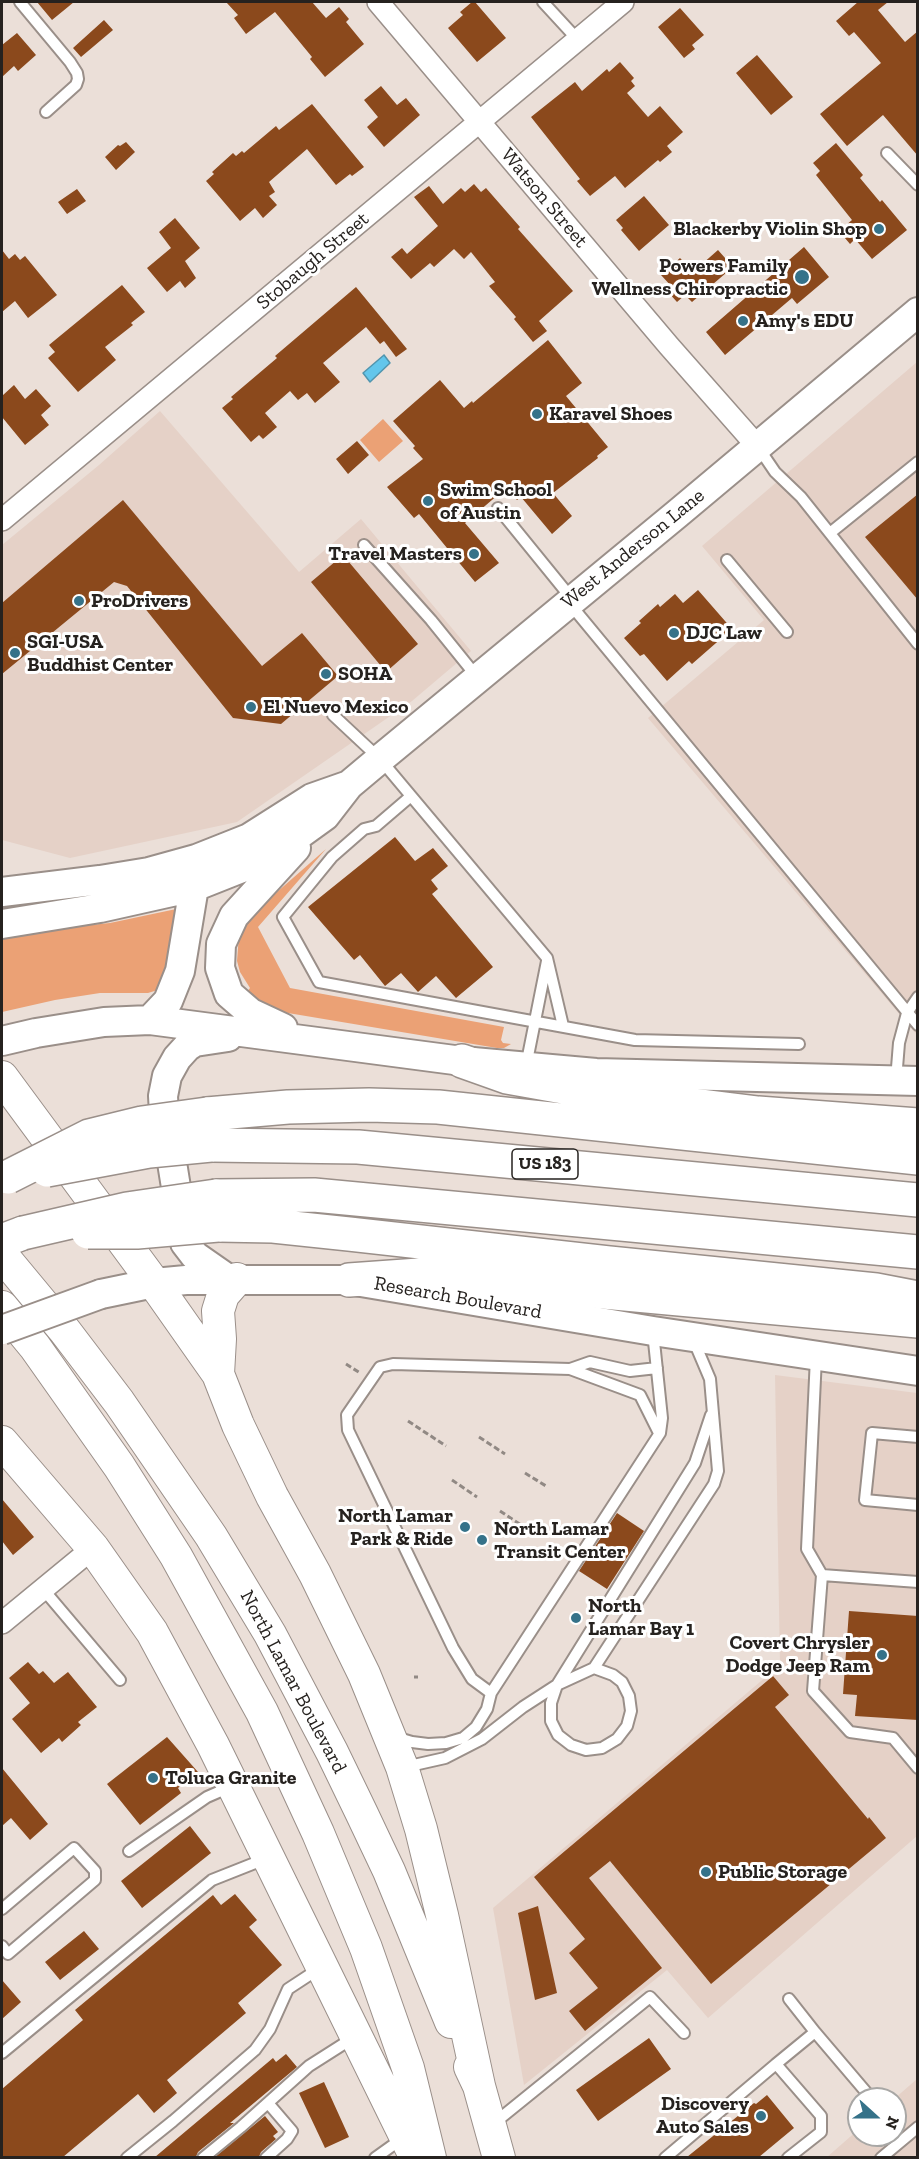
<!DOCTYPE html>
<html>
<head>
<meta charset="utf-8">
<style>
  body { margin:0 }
  #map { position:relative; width:919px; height:2159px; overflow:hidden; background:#ebdfd8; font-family:"Zilla Slab",serif }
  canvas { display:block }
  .frame { position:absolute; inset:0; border:3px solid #26221f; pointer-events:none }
  .north { position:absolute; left:847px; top:2087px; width:60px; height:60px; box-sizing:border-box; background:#fff; border:2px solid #a8a7a5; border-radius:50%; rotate:111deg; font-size:16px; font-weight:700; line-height:24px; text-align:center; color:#26221f }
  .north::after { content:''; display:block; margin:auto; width:21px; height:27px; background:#357289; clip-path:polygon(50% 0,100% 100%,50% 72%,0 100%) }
</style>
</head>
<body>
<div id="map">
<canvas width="919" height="2159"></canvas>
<div class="frame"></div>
<div class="north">N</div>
</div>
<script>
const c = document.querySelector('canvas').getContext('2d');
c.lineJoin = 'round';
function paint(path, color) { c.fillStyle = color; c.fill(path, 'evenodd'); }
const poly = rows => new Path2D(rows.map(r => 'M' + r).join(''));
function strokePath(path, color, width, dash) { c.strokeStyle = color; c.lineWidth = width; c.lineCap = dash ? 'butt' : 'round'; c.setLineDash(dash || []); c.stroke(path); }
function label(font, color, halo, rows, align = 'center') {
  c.font = font + ' "Zilla Slab",serif'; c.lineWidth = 6; c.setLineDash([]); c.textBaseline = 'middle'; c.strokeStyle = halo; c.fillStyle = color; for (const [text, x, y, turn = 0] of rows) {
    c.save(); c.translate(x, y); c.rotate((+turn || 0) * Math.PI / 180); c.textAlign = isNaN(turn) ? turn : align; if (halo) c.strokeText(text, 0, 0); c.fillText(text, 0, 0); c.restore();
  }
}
const built = poly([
  [917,362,917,1035,648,718,764,620,702,546],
  [160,411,299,572,361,519,471,651,412,701,237,822,70,858,2,840,2,545,99,465],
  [775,1375,917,1393,917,1836,708,2018,667,1970,524,2085,493,1908,780,1665],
  [917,2079,917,2157,826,2158,859,2129,859,2135,895,2135,894,2099]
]);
const green = poly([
  [383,419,403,441,379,462,360,440],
  [326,849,258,927,290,988,504,1027,501,1040,503,1043,511,1044,504,1048,497,1048,276,1011,267,1008,247,992,250,988,240,972,237,961,239,935,252,914],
  [181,908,184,909,161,989,148,993,100,993,55,1000,2,1012,2,934,110,923]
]);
const water = poly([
  [384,355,390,363,370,382,363,373,384,355]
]);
const building = poly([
  [37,2,74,2,52,20],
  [226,2,312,2,326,18,339,7,349,19,346,22,364,44,325,77,310,59,312,57,275,12,246,34,234,18,238,15],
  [472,2,475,2,506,38,477,62,448,28,463,15,460,12],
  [858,2,888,2,878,10,905,42,918,31,918,156,883,115,847,146,820,114,881,63,854,32,849,36,836,21],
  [680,8,704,35,692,45,695,49,684,58,658,27],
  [104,20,113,30,81,57,73,48],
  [17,33,36,55,18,71,14,66,2,77,2,45],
  [757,55,793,97,771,115,736,73],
  [620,62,634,78,631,81,635,86,627,93,648,117,660,106,683,132,667,146,672,152,660,162,658,160,625,188,615,176,590,196,577,181,580,179,531,117,575,82,582,91,607,69,609,72],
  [381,86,397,105,406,98,420,115,384,147,367,127,378,117,364,100],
  [312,104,364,167,352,176,350,174,336,185,307,149,269,182,275,192,269,196,277,205,263,218,255,208,240,221,206,181,214,174,212,172,233,153,236,156,242,151,244,153,276,126,279,130],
  [126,142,135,152,116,170,105,157,118,145,120,146],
  [836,143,863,175,860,178,880,202,882,200,907,230,872,259,855,239,850,244,839,231,852,220,816,175,820,171,813,163],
  [474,184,481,192,486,188,520,227,518,229,573,291,539,321,547,331,533,342,514,319,516,317,489,286,495,282,471,252,464,259,454,249,434,267,430,263,411,279,391,257,402,248,407,254,438,226,414,197,429,186,443,204,461,188,465,192],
  [77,189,86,201,67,214,58,202],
  [644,196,669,225,639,251,621,230,623,228,616,220],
  [175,218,200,248,185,261,196,278,185,288,180,281,167,292,147,268,171,248,159,232],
  [804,247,829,277,797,304,792,298,725,355,706,332],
  [2,250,9,259,15,254,20,260,25,256,57,295,28,318,15,301,2,312],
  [718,250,733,267,692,302,685,295,677,302,667,291,672,287,661,275,680,258,693,272],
  [122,285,145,312,131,323,133,325,105,347,116,360,78,392,48,358,55,352,49,345],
  [356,287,407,349,396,357,384,341,380,344,366,327,323,363,340,382,315,403,307,393,298,400,290,391,265,413,277,427,263,439,259,435,251,442,222,408,233,399,231,397,277,358,275,356],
  [548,340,582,383,566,396,608,447,597,456,598,458,553,493,572,516,552,534,521,497,517,500,506,488,465,523,499,563,475,582,419,514,414,518,387,487,423,459,413,448,415,446,393,421,440,380,464,408,472,401,473,403],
  [14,385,25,399,36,389,51,406,41,415,49,425,25,445,2,417,2,396],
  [357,441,369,455,348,474,336,459],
  [918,494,918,600,865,537],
  [123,500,262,666,302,633,338,676,281,724,233,718,127,586,114,582,2,674,2,603],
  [343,555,418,644,386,672,311,582],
  [698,590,732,629,692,664,689,661,667,681,644,654,640,656,624,638,641,623,639,621,658,604,660,607,675,594,683,603],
  [395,837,415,861,433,848,448,866,431,880,438,889,432,894,493,967,456,998,436,976,418,992,401,973,385,986,360,955,354,960,308,907],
  [2,1499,34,1537,13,1555,2,1541],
  [617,1513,644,1531,607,1589,579,1571],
  [849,1611,918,1616,918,1720,855,1716,857,1695,843,1694],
  [28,1662,39,1674,43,1671,54,1683,68,1672,97,1707,78,1722,81,1725,62,1742,59,1738,41,1753,12,1719,30,1703,9,1678],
  [773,1676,789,1695,775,1707,868,1819,869,1817,886,1838,711,1984,610,1861,589,1878,662,1968,585,2031,569,2011,598,1988,569,1953,585,1939,534,1877],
  [167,1737,198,1772,178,1788,181,1793,140,1825,107,1784],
  [2,1768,48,1824,30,1840,11,1818,2,1826],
  [190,1826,211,1853,142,1908,121,1881],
  [235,1894,257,1920,249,1927,282,1965,238,2003,246,2013,167,2080,177,2093,154,2113,138,2094,63,2157,2,2157,2,2089,83,2020,75,2010,213,1895,221,1905],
  [538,1906,557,1993,535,2000,518,1913],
  [84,1931,99,1949,60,1980,45,1962],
  [2,1980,21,2002,2,2019],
  [649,2038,671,2069,598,2121,576,2090],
  [286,2054,297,2067,230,2123,234,2123,198,2152,196,2157,155,2157,273,2058,276,2062],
  [324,2082,349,2137,325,2148,299,2093],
  [767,2095,794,2128,759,2157,687,2157,754,2103,756,2104],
  [265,2116,278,2132,273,2136,276,2139,261,2152,259,2157,215,2157]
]);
const path = poly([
  [346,1364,360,1373],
  [408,1421,446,1446],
  [479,1437,505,1454],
  [525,1473,546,1486],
  [452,1480,477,1497],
  [500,1511,521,1525],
  [414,1677,418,1677]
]);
const lane = poly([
  [20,2,70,62,77,73,78,79,76,85,46,112],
  [543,2,578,40],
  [887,153,918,185],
  [758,447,775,472,801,497,918,644],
  [498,508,572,599],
  [830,533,918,462],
  [364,545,431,620,477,677],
  [727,560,787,632],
  [570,604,918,1025],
  [333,715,380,759,547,958,563,1026],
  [411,796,376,826,364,829,332,857,283,917,319,982,635,1040,799,1044],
  [526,1066,547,961],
  [896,1080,899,1043,907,1013,918,997],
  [816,1357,807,1549,822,1575],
  [570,1369,640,1395,659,1433],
  [918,1437,872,1433,865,1500,918,1505],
  [918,1582,822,1575,813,1691,850,1732,893,1738,918,1768],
  [43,1589,120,1680],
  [594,1668,613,1675,622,1682,629,1696,631,1711,627,1726,617,1739,602,1748,586,1750,571,1745,558,1735,551,1721,551,1703,557,1685,695,1463,711,1415],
  [491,1693,472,1679,453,1648,348,1430,347,1415,380,1367,393,1364,570,1369,590,1362,630,1371,657,1368],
  [395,1737,412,1742,428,1744,446,1743,463,1738,476,1727,487,1709,491,1693,660,1433,662,1418,653,1332],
  [405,1767,445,1758,482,1739,523,1707,557,1685,594,1668,714,1484,718,1471,710,1379,693,1339],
  [129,1851,207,1797,230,1787],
  [2,1909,74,1848,95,1871,95,1880,8,1954,2,1946],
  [789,1999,815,2032],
  [2,2053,212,1880,265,1859],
  [776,2064,815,2032,866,2092],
  [493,2124,650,1997,684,2033],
  [127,2158,173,2121,255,2050,270,2029,288,1989,320,1968],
  [203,2158,241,2127,309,2066,353,2038],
  [266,2158,287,2139,292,2131,268,2103],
  [375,2158,403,2138],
  [665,2158,776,2064,821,2116,821,2132,788,2158],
  [881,2158,918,2127]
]);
const street = poly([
  [378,2,669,346,758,447],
  [2,520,623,2],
  [2,1623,93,1548]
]);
const secondary = poly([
  [2,892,100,880,149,872,196,859,249,838,312,798,349,785],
  [2,924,100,908,194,887,247,866,289,842,325,816,349,785,380,759,677,514,918,312],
  [150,1020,168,1001,180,971,194,887,202,872],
  [283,1028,251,1013,229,994,220,968,221,944,234,916,296,848],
  [2,1041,36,1033,104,1022,150,1020,462,1061,596,1073,918,1081],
  [228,1279,195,1256,185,1243,164,1113,163,1096,167,1076,177,1058,187,1047,195,1042,228,1037],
  [101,1294,154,1283,186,1280,349,1280,653,1331,918,1371]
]);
const primary = poly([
  [2,1077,154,1283,218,1374,238,1425,272,1496,315,1574,364,1674,402,1767,421,1829,442,1915,479,2086],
  [2,1255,65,1331,119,1402,211,1536,270,1634,332,1752,362,1814,389,1871,451,2022],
  [2,1307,35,1347,119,1466,176,1556,262,1712,318,1833,366,1948,408,2068,430,2158],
  [218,1374,220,1339,218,1311,223,1295,237,1279],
  [2,1442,93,1548,152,1632,213,1745,416,2158],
  [470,2067,479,2086,499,2158]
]);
const highway = poly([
  [462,1061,507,1077,597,1093,758,1113,918,1125],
  [207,1114,288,1107,369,1105,438,1107,918,1158],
  [211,1145,358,1147,918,1200],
  [216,1196,314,1195,918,1252],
  [218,1225,273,1226,349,1234,609,1263,876,1290,918,1298],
  [2,1241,23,1233],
  [349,1280,419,1275,918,1321]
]);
const secondaryBridge = poly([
  [2,1330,101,1294]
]);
const highwayBridge = poly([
  [47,1170,149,1151,211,1145],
  [8,1177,89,1136,142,1123,207,1114],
  [88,1232,137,1232,218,1225],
  [23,1233,127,1209,216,1196]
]);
const markers = [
  [879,229,6,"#357289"],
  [802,277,8,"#357289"],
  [743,321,6,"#357289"],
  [537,414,6,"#357289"],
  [428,501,6,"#357289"],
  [474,554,6,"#357289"],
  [79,601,6,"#357289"],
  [674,633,6,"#357289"],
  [15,653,6,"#357289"],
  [326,674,6,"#357289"],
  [251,707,6,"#357289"],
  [465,1527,6,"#357289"],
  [482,1540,6,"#357289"],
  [576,1618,6,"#357289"],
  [882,1655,6,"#357289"],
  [153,1778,6,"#357289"],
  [706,1872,6,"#357289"],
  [761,2116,6,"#357289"]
];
const shields = [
  [545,1164,66]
];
const shieldNames = [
  ["US 183",545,1164]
];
const streetNames = [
  ["Watson Street",544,198,50],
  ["Stobaugh Street",313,261,-40],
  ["West Anderson Lane",633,549,-39],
  ["Research Boulevard",458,1298,10],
  ["North Lamar Boulevard",293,1682,62]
];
const poiNames = [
  ["Blackerby Violin Shop",867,229,"right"],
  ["Powers Family",788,266,"right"],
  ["Wellness Chiropractic",788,289,"right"],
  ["Amy's EDU",755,321],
  ["Karavel Shoes",549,414],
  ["Swim School",440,490],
  ["of Austin",440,513],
  ["Travel Masters",462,554,"right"],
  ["ProDrivers",91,601],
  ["DJC Law",686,633],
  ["SGI-USA",27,642],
  ["Buddhist Center",27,665],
  ["SOHA",338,674],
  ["El Nuevo Mexico",263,707],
  ["North Lamar",453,1516,"right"],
  ["Park & Ride",453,1539,"right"],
  ["North Lamar",494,1529],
  ["Transit Center",494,1552],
  ["North",588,1606],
  ["Lamar Bay 1",588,1629],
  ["Covert Chrysler",870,1643,"right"],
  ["Dodge Jeep Ram",870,1666,"right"],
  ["Toluca Granite",165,1778],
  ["Public Storage",718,1872],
  ["Discovery",749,2104,"right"],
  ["Auto Sales",749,2127,"right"]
];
paint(built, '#e5d1c7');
paint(green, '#eba175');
paint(water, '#63c6eb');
strokePath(water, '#5195ae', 1.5);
paint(building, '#8b491c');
strokePath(lane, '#9a8f89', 14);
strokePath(street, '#9a8f89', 24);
strokePath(secondary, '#9a8f89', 32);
strokePath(primary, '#9a8f89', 34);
strokePath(highway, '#9a8f89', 36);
strokePath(path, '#918984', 3, [6, 3]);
strokePath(lane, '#fff', 10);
strokePath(street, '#fff', 21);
strokePath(secondary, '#fff', 28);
strokePath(primary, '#fff', 32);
strokePath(highway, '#fff', 33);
strokePath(secondaryBridge, '#9a8f89', 32, []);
strokePath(highwayBridge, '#9a8f89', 36, []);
strokePath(secondaryBridge, '#fff', 28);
strokePath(highwayBridge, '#fff', 33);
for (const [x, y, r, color] of markers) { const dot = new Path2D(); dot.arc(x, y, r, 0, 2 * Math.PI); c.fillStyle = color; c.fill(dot); strokePath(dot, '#fff', 2); }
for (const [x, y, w] of shields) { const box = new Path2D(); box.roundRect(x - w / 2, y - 15, w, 30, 4.5); c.fillStyle = '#fff'; c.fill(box); strokePath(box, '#26221f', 1.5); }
label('bold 18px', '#26221f', null, shieldNames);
label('20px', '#26221f', '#fff', streetNames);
label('bold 20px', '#26221f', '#fff', poiNames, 'left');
</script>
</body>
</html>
